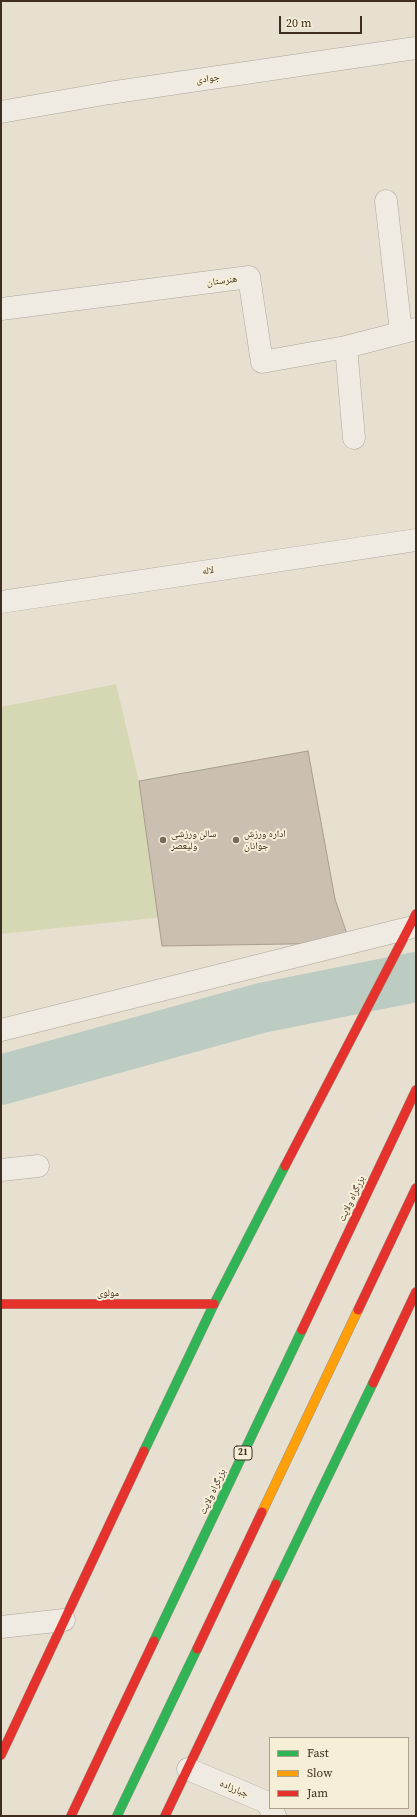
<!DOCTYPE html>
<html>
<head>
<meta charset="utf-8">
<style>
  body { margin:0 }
  #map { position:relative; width:417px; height:1817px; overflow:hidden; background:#e7e0d1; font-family:"Source Serif 4",serif }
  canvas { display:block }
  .frame { position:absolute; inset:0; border:2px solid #3d2e20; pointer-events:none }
  .legend { position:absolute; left:269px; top:1737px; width:140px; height:72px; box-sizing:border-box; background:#f7eed8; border:1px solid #ada18e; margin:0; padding:5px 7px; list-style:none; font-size:12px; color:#3d2e20 }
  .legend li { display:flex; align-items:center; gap:8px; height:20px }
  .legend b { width:20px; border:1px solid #ada18e }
  .scale { position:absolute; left:279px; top:16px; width:83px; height:18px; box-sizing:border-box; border:2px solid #3d2e20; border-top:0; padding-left:5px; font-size:12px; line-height:14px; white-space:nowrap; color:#3d2e20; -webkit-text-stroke:3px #f7eed8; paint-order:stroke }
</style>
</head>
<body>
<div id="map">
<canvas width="417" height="1817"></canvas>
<div class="frame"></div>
<ul class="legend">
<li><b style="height:5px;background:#30b455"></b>Fast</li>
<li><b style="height:5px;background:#ff9f0a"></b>Slow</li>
<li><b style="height:5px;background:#e5322d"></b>Jam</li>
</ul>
<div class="scale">20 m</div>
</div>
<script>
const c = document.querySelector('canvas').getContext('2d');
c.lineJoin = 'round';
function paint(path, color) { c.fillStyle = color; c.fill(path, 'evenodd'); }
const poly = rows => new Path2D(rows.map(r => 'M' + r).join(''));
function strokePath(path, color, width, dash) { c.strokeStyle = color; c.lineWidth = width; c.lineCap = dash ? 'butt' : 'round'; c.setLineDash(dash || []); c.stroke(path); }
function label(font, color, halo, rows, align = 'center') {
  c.font = font + ' "Source Serif 4","Noto Naskh Arabic",serif'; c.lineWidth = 4; c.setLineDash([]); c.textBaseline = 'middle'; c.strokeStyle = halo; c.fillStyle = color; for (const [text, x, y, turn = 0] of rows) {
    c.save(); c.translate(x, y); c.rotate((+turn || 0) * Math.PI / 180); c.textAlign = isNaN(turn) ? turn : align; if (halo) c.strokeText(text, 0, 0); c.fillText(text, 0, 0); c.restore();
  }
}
const green = poly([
  [116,684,139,781,308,751,335,899,1,934,1,707]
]);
const river = poly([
  [1,1080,261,1008,416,977]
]);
const building = poly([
  [308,751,335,899,350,943,162,946,139,781,308,751]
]);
const street = poly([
  [1,112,109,93,416,48],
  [386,201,401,332],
  [1,309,249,277,262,362,346,347,416,329],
  [346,347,354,438],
  [1,602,416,540],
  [1,1030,409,928],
  [1,1170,38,1166],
  [1,1627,64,1620],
  [188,1769,266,1802,275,1816]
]);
const fast = poly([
  [144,1451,214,1304,285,1166],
  [276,1584,373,1383],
  [154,1641,302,1330],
  [117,1816,197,1649]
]);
const slow = poly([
  [262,1512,358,1310]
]);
const jam = poly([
  [285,1166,416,914],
  [1,1304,214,1304],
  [358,1310,416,1188],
  [302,1330,416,1090],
  [373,1383,416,1292],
  [197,1649,262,1512],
  [1,1755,144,1451],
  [71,1816,154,1641],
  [165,1816,276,1584]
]);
const markers = [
  [163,840,4,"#786c5e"],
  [236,840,4,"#786c5e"]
];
const shields = [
  [243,1453,18]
];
const shieldNames = [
  ["21",243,1453]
];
const streetNames = [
  ["جوادی",208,79,-8],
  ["هنرستان",222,281,-7],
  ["لاله",208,571,-8],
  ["بزرگراه ولایت",352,1199,-65],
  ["مولوی",108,1293],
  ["بزرگراه ولایت",213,1492,-65],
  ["جبارزاده",234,1789,23]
];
const poiNames = [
  ["سالن ورزشی",171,834],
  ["ولیعصر",171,846],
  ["اداره ورزش",244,834],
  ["جوانان",244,846]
];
paint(green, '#d6d7b3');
strokePath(river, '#bcccc2', 50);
paint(building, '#cbbfb2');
strokePath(building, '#a89c90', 1);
strokePath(street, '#ada599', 23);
strokePath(fast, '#9c958a', 10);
strokePath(slow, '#9c958a', 10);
strokePath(jam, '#9c958a', 10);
strokePath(street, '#efebe3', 22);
strokePath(fast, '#30b455', 9);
strokePath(slow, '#ff9f0a', 9);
strokePath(jam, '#e5322d', 9);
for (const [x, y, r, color] of markers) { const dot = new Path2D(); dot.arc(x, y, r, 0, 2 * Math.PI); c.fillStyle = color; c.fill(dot); strokePath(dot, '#f7eed8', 1.5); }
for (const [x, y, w] of shields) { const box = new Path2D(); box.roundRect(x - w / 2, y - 7, w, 14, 3); c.fillStyle = '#f7eed8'; c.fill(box); strokePath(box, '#3d2e20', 1); }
label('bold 9px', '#3d2e20', null, shieldNames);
label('10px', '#3d2e20', '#f7eed8', streetNames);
label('10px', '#3d2e20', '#f7eed8', poiNames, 'left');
</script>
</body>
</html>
